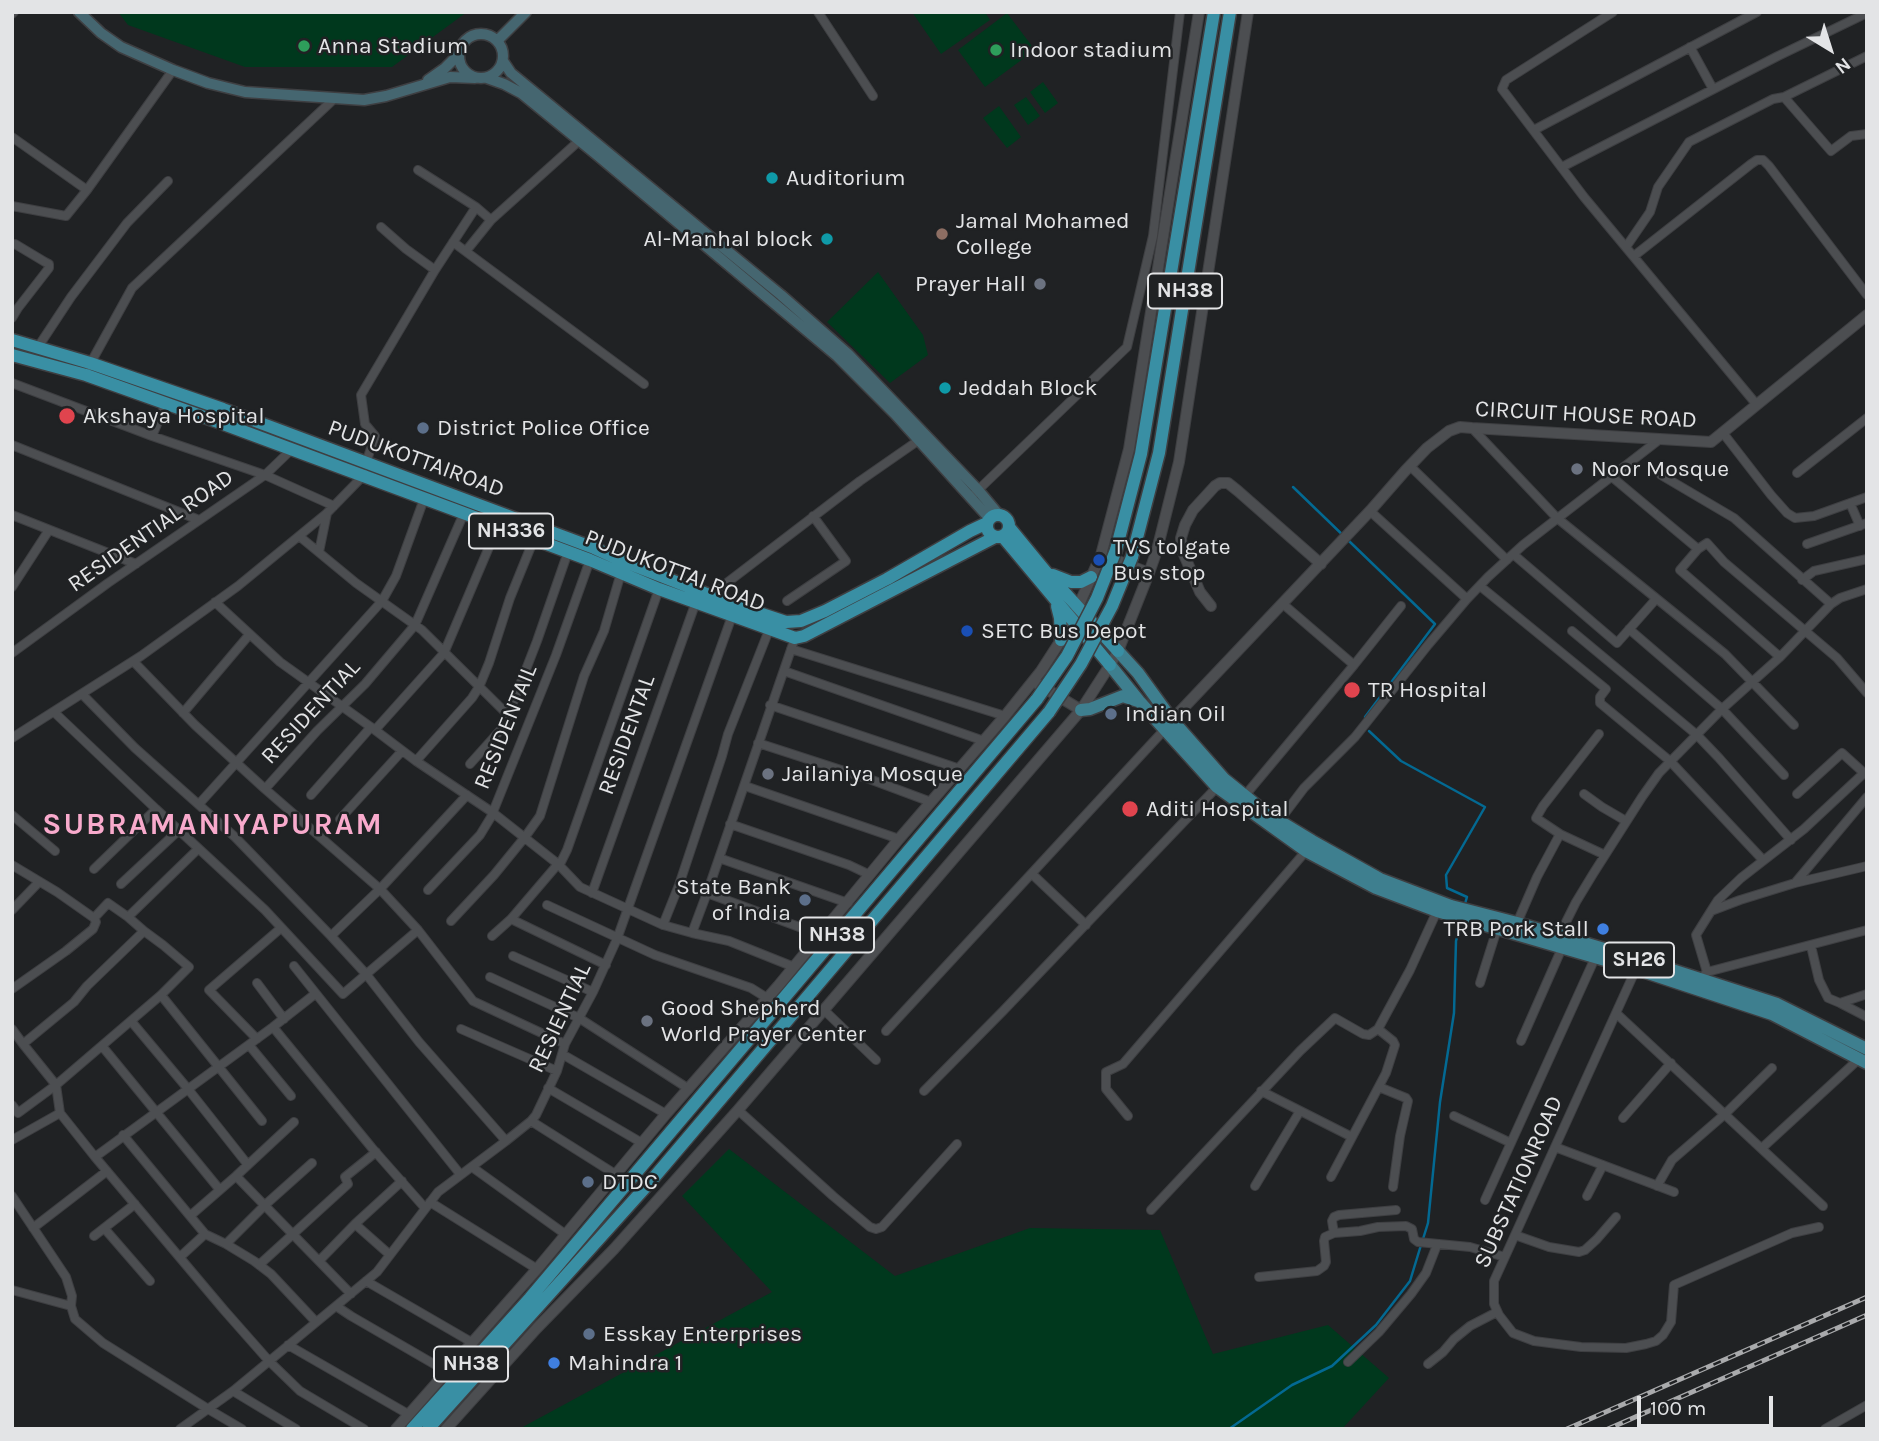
<!DOCTYPE html>
<html>
<head>
<meta charset="utf-8">
<style>
  body { margin:0 }
  #map { position:relative; width:1879px; height:1441px; overflow:hidden; background:#202224; font-family:Karla,sans-serif }
  canvas { display:block }
  .frame { position:absolute; inset:0; border:14px solid #e3e4e6; pointer-events:none }
  .north { position:absolute; left:1795px; top:14px; width:70px; height:70px; -webkit-text-stroke:5px #202224; paint-order:stroke; rotate:142deg; font-size:19px; font-weight:700; line-height:28px; text-align:center; color:#e3e4e6 }
  .north::after { content:''; display:block; margin:auto; width:24px; height:32px; background:#e3e4e6; clip-path:polygon(50% 0,100% 100%,50% 72%,0 100%) }
  .scale { position:absolute; left:1637px; top:1396px; width:136px; height:32px; box-sizing:border-box; border:4px solid #e3e4e6; border-top:0; padding-left:9px; font-size:21px; line-height:24px; white-space:nowrap; color:#e3e4e6; -webkit-text-stroke:5px #202224; paint-order:stroke }
</style>
</head>
<body>
<div id="map">
<canvas width="1879" height="1441"></canvas>
<div class="frame"></div>
<div class="north">N</div>
<div class="scale">100 m</div>
</div>
<script>
const c = document.querySelector('canvas').getContext('2d');
c.lineJoin = 'round';
function paint(path, color) { c.fillStyle = color; c.fill(path, 'evenodd'); }
const poly = rows => new Path2D(rows.map(r => 'M' + r).join(''));
function strokePath(path, color, width, dash) { c.strokeStyle = color; c.lineWidth = width; c.lineCap = dash ? 'butt' : 'round'; c.setLineDash(dash || []); c.stroke(path); }
function label(font, color, halo, rows, align = 'center') {
  c.font = font + ' Karla,sans-serif'; c.lineWidth = 5; c.setLineDash([]); c.textBaseline = 'middle'; c.strokeStyle = halo; c.fillStyle = color; for (const [text, x, y, turn = 0] of rows) {
    c.save(); c.translate(x, y); c.rotate((+turn || 0) * Math.PI / 180); c.textAlign = isNaN(turn) ? turn : align; if (halo) c.strokeText(text, 0, 0); c.fillText(text, 0, 0); c.restore();
  }
}
const green = poly([
  [118,12,467,12,392,67,245,67,128,25],
  [912,12,985,12,990,20,941,54],
  [1007,13,1035,50,985,87,958,50],
  [1043,82,1058,103,1045,113,1030,92],
  [1026,97,1040,116,1028,125,1014,105],
  [999,106,1021,137,1007,148,983,118],
  [878,272,923,335,928,355,890,383,827,322],
  [729,1149,895,1276,1030,1228,1160,1230,1213,1354,1328,1325,1389,1378,1342,1429,519,1429,772,1292,682,1196]
]);
const stream = poly([
  [1293,487,1435,624,1365,717],
  [1369,731,1401,761,1485,807,1446,875,1447,888,1467,897,1464,907],
  [1423,1239,1428,1223,1440,1102,1454,1013,1456,941,1461,923],
  [1229,1429,1292,1385,1332,1366,1376,1325,1410,1281,1421,1245]
]);
const minor = poly([
  [818,12,873,96],
  [1613,12,1506,80,1502,89,1584,197,1757,405],
  [12,14,14,12],
  [1690,47,1713,89],
  [1784,97,1867,56],
  [1534,130,1757,12],
  [12,137,87,190,173,70],
  [1562,167,1778,56,1867,13],
  [418,170,476,207,491,220],
  [12,206,66,216,87,190],
  [381,227,406,249,435,270],
  [453,242,644,384],
  [12,245,15,244,45,262,49,264,49,268,18,308,12,318],
  [1626,247,1650,212,1658,187,1689,142,1773,99,1784,97,1831,151,1851,136,1867,134],
  [466,251,491,220,580,140],
  [1634,256,1751,164,1757,160,1763,160,1769,166,1867,295],
  [38,347,71,297,127,223,168,181],
  [89,366,132,288,335,98],
  [12,383,152,436,265,475,108,583,12,653],
  [1472,428,1557,518,1725,654,1794,725],
  [1723,433,1771,495,1787,513,1795,518,1814,516,1867,497],
  [152,436,166,403],
  [12,445,199,520],
  [291,450,265,475,334,506],
  [366,463,375,436,365,424,361,395,435,270,476,207],
  [1410,466,1507,560],
  [1797,473,1867,418],
  [1661,475,1734,518,1831,604],
  [1612,477,1698,549,1707,543,1724,562,1837,658,1867,693],
  [975,493,1127,347,1153,236,1180,12],
  [1850,503,1860,526],
  [1370,511,1467,599],
  [12,515,136,564],
  [299,536,356,583,422,630,508,715],
  [1807,544,1867,523],
  [1698,549,1680,570,1780,657],
  [319,552,327,513],
  [1513,554,1617,643,1656,599],
  [1802,580,1814,571,1867,559],
  [1480,586,1606,689,1600,697,1600,703,1670,761,1763,860],
  [12,587,49,530],
  [711,595,860,481,919,440],
  [787,601,846,561,813,516],
  [215,602,280,662,375,730,416,761,492,812,558,864,580,887,663,925,692,933,729,941,794,967],
  [1283,604,1354,665],
  [1629,629,1722,709,1784,775],
  [1572,631,1697,735,1719,758,1791,840],
  [795,638,707,893,821,935],
  [791,649,1005,716],
  [133,661,195,725,265,789,380,889,418,930,473,1001,565,1044],
  [784,671,984,741],
  [82,694,135,748,235,837,331,936,366,974,419,1042,506,1141],
  [770,705,960,769],
  [54,712,156,809,94,869],
  [183,713,249,635],
  [375,730,444,653,498,526],
  [12,738,141,656,238,586,327,513,365,474],
  [758,743,872,780,931,802],
  [416,761,472,698,479,687,489,663,510,598,534,539],
  [470,764,504,726,537,641,568,552],
  [745,786,899,839],
  [265,789,317,731,365,684,415,625,464,513],
  [1584,794,1602,807,1626,821],
  [1797,794,1842,753,1864,773],
  [311,795,371,727],
  [1242,799,1354,665,1401,606],
  [199,804,382,601,396,576,424,499],
  [156,809,265,910,343,994,418,930],
  [12,815,55,851],
  [340,819,402,751],
  [1279,821,1304,788,1355,737,1428,645,1467,599,1488,577,1523,545,1660,439],
  [730,824,849,865,870,875],
  [1560,834,1605,855],
  [719,858,848,903],
  [12,865,57,892,94,918,96,922,93,929,66,951,12,989],
  [559,866,567,850,659,589],
  [1032,874,1086,925],
  [1795,883,1867,797],
  [121,884,179,830],
  [428,890,480,835,491,817,556,655,590,560],
  [592,893,697,599],
  [547,905,655,955,751,988,767,998],
  [12,910,39,882],
  [1711,911,1718,900,1741,878,1804,829,1864,773,1867,775],
  [94,918,108,903,128,917],
  [511,919,606,965],
  [451,921,494,875,525,837,540,816,584,676,604,631,621,573],
  [1517,923,1537,877,1560,834,1536,818,1543,806,1599,734],
  [663,925,679,885,722,756,728,734,769,630],
  [144,931,128,917,198,849],
  [692,933,707,893],
  [331,936,380,889,467,795],
  [492,936,511,919,558,864],
  [1559,936,1576,902,1593,874,1642,797,1659,773,1722,709,1780,657,1831,604,1840,598,1867,589],
  [1811,946,1819,980,1828,998,1840,1003,1867,994],
  [513,956,593,992],
  [294,966,460,1174],
  [1636,969,1494,1281,1494,1304,1499,1315,1513,1333,1534,1341,1581,1347,1626,1348,1646,1344,1656,1341,1663,1335,1671,1322,1674,1285,1792,1233,1819,1227],
  [1707,972,1696,935,1711,911,1740,900,1795,883,1867,866],
  [1705,974,1707,972,1867,930],
  [490,977,579,1018,689,1089],
  [257,983,284,1019],
  [1480,983,1497,929],
  [161,995,262,1121],
  [1840,1003,1867,1017],
  [824,1010,876,1060],
  [1617,1014,1823,1206],
  [131,1021,188,1089,248,1165],
  [273,1027,315,994],
  [12,1029,23,1044,74,1002,87,986,144,931,163,945,189,967,161,995,56,1085,18,1113,12,1105],
  [461,1029,557,1071],
  [886,1031,1166,728],
  [257,1039,209,990,281,928],
  [1521,1041,1562,948],
  [23,1044,56,1085,60,1113],
  [249,1045,291,1096],
  [102,1046,220,1190],
  [562,1054,666,1114],
  [1379,1087,1406,1098,1408,1101,1400,1136,1393,1187],
  [548,1088,642,1143],
  [924,1091,1003,1011,1217,787],
  [1261,1091,1352,1137],
  [738,1110,833,1196,870,1227,876,1229,882,1227,957,1144],
  [1128,1116,1106,1089,1106,1072,1123,1064,1306,851],
  [1454,1116,1511,1143],
  [1623,1118,1671,1063],
  [531,1121,615,1174],
  [123,1135,190,1216,236,1176,294,1122],
  [12,1140,60,1113,95,1157],
  [1555,1147,1674,1192],
  [1762,1148,1860,1058],
  [472,1167,565,1234],
  [236,1176,351,1294],
  [1331,1177,1386,1073,1395,1045,1393,1041,1378,1029,1410,970,1437,911],
  [1255,1186,1300,1111],
  [1657,1186,1672,1160,1725,1114,1772,1068],
  [12,1196,66,1277,72,1296,71,1306],
  [1587,1196,1603,1165],
  [1485,1200,1595,958],
  [430,1202,537,1269],
  [1151,1210,1300,1051,1335,1018,1363,1034,1369,1035,1378,1029],
  [190,1216,205,1234],
  [355,1224,390,1255],
  [33,1228,107,1171],
  [104,1228,150,1281],
  [1334,1233,1332,1221,1334,1217,1339,1215,1396,1210],
  [1515,1235,1549,1247,1579,1252,1585,1250,1597,1239,1616,1217],
  [94,1236,135,1204],
  [226,1244,265,1205,312,1163],
  [180,1257,205,1234,226,1244,254,1261,271,1274,316,1322],
  [319,1261,355,1224,402,1181],
  [259,1265,348,1184,345,1177,376,1152],
  [1259,1277,1317,1271,1324,1266,1326,1262,1324,1241,1325,1237,1334,1233,1360,1231,1378,1227,1406,1226,1412,1229,1414,1239,1418,1242,1470,1247,1505,1257],
  [366,1281,473,1343],
  [12,1290,71,1306,75,1319,103,1343,208,1409,242,1429],
  [336,1306,351,1316,446,1371],
  [288,1345,408,1414],
  [1348,1362,1379,1332,1411,1294,1426,1273,1437,1245],
  [1428,1364,1443,1352,1454,1339,1470,1326,1497,1312],
  [233,1391,296,1429],
  [180,1429,233,1391,377,1272,438,1192,506,1141,531,1121,536,1115,557,1071,565,1044,593,992,617,939,732,616],
  [364,1429,300,1391,269,1361,224,1310,95,1157,273,1027,372,1148,425,1208],
  [1825,1429,1867,1405]
]);
const tertiary = poly([
  [1108,557,1149,573],
  [1211,606,1200,592,1182,550,1181,538,1185,525,1193,510,1215,486,1220,483,1228,483,1238,491,1321,564],
  [1033,681,1081,710],
  [1172,720,1370,511,1405,471,1427,448,1449,431,1460,427,1472,428,1711,442,1867,315],
  [396,1429,537,1269,666,1114,778,986,899,839,1005,716,1041,671,1061,640,1078,607,1101,555,1129,449,1199,12],
  [446,1429,537,1328,614,1249,738,1110,1081,710,1110,665,1118,651,1149,573,1157,550,1179,462,1248,12]
]);
const secondary = poly([
  [79,12,101,33,121,47,173,70,208,83,245,92,364,100,386,96,450,77,475,78],
  '459 56a22 22 0 1 1 44 0a22 22 0 1 1-44 0Z',
  [497,41,526,12],
  [503,61,511,73,781,295,848,354,978,490,999,515],
  [487,78,504,84,521,93,597,155,837,356,895,414,990,519],
  [428,80,445,68,460,53]
]);
const primary = poly([
  [1118,651,1138,673,1172,720,1224,779,1260,808,1279,821,1312,841,1380,879,1451,906,1517,923,1641,960,1777,1004,1867,1049],
  [1110,665,1139,701,1217,787,1306,851,1376,888,1437,911,1636,969,1772,1014,1867,1063],
  [1081,710,1090,709,1123,696,1138,701]
]);
const trunk = poly([
  [12,340,90,363,223,409,594,548,625,562,735,605,786,622,801,621,825,611,887,579,970,531,987,523],
  [12,355,86,375,218,422,590,560,659,589,795,638,804,636,995,537],
  '987 526a11 11 0 1 1 22 0a11 11 0 1 1-22 0Z',
  [1009,527,1046,572,1118,651],
  [1003,537,1110,665],
  [1116,550,1141,454,1214,12],
  [1132,557,1159,453,1230,12],
  [1053,575,1071,582,1081,582,1091,577],
  [1057,606,1060,618,1061,640],
  [412,1429,530,1298,1037,699],
  [428,1429,651,1181,1049,712]
]);
const rail = poly([
  [1567,1429,1867,1297],
  [1608,1429,1867,1315]
]);
const trunkBridge = poly([
  [1037,699,1067,656,1097,598,1116,550],
  [1049,712,1081,664,1112,606,1132,557]
]);
const markers = [
  [304,46,7,"#2e9e5b"],
  [996,50,7,"#2e9e5b"],
  [772,178,7,"#0f9aa8"],
  [942,234,7,"#8d6e63"],
  [827,239,7,"#0f9aa8"],
  [1040,284,7,"#6b7280"],
  [945,388,7,"#0f9aa8"],
  [67,416,9,"#e0444e"],
  [423,428,7,"#5c6f8a"],
  [1577,469,7,"#6b7280"],
  [1099,560,7,"#1a4fb4"],
  [967,631,7,"#1a4fb4"],
  [1352,690,9,"#e0444e"],
  [1111,714,7,"#5c6f8a"],
  [768,774,7,"#6b7280"],
  [1130,809,9,"#e0444e"],
  [805,900,7,"#5c6f8a"],
  [1603,929,7,"#3f7fe0"],
  [647,1021,7,"#6b7280"],
  [588,1182,7,"#5c6f8a"],
  [589,1334,7,"#5c6f8a"],
  [554,1363,7,"#3f7fe0"]
];
const shields = [
  [1185,291,74],
  [511,531,84],
  [837,935,74],
  [1639,960,70],
  [471,1364,74]
];
const shieldNames = [
  ["NH38",1185,291],
  ["NH336",511,531],
  ["NH38",837,935],
  ["SH26",1639,960],
  ["NH38",471,1364]
];
const poiNames = [
  ["Anna Stadium",318,46],
  ["Indoor stadium",1010,50],
  ["Auditorium",786,178],
  ["Jamal Mohamed",956,221],
  ["College",956,247],
  ["Al-Manhal block",813,239,"right"],
  ["Prayer Hall",1026,284,"right"],
  ["Jeddah Block",959,388],
  ["Akshaya Hospital",83,416],
  ["District Police Office",437,428],
  ["Noor Mosque",1591,469],
  ["TVS tolgate",1113,547],
  ["Bus stop",1113,573],
  ["SETC Bus Depot",981,631],
  ["TR Hospital",1368,690],
  ["Indian Oil",1125,714],
  ["Jailaniya Mosque",782,774],
  ["Aditi Hospital",1146,809],
  ["State Bank",791,887,"right"],
  ["of India",791,913,"right"],
  ["TRB Pork Stall",1589,929,"right"],
  ["Good Shepherd",661,1008],
  ["World Prayer Center",661,1034],
  ["DTDC",602,1182],
  ["Esskay Enterprises",603,1334],
  ["Mahindra 1",568,1363]
];
const streetNames = [
  ["CIRCUIT HOUSE ROAD",1586,415,3],
  ["PUDUKOTTAIROAD",416,459,20],
  ["RESIDENTIAL ROAD",151,531,-35],
  ["PUDUKOTTAI ROAD",675,571,21],
  ["RESIDENTIAL",311,712,-47],
  ["RESIDENTAIL",506,727,-68],
  ["RESIDENTAL",627,735,-70],
  ["RESIENTIAL",560,1018,-65],
  ["SUBSTATIONROAD",1519,1182,-66]
];
const districtNames = [
  ["SUBRAMANIYAPURAM",213,825]
];
paint(green, '#00381d');
strokePath(stream, '#036992', 2.5);
strokePath(minor, '#3e3f42', 10);
strokePath(tertiary, '#3e3f42', 12);
strokePath(secondary, '#3e3f42', 13);
strokePath(primary, '#3e3f42', 15);
strokePath(trunk, '#3e3f42', 15);
strokePath(minor, '#4c4e51', 8);
strokePath(tertiary, '#4c4e51', 10);
strokePath(secondary, '#456670', 10);
strokePath(primary, '#3e7f8f', 12);
strokePath(trunk, '#398fa4', 12);
strokePath(rail, '#a9aaac', 5);
strokePath(rail, '#202224', 2.5, [8]);
strokePath(trunkBridge, '#3e3f42', 15, []);
strokePath(trunkBridge, '#398fa4', 12);
for (const [x, y, r, color] of markers) { const dot = new Path2D(); dot.arc(x, y, r, 0, 2 * Math.PI); c.fillStyle = color; c.fill(dot); strokePath(dot, '#202224', 2.5); }
for (const [x, y, w] of shields) { const box = new Path2D(); box.roundRect(x - w / 2, y - 17.5, w, 35, 5); c.fillStyle = '#202224'; c.fill(box); strokePath(box, '#e3e4e6', 2); }
label('bold 21px', '#e3e4e6', null, shieldNames);
label('23px', '#e3e4e6', '#202224', poiNames, 'left');
label('23px', '#e3e4e6', '#202224', streetNames);
c.letterSpacing = '2px';
label('bold 30px', '#f8aacc', '#202224', districtNames);
c.letterSpacing = '0px';
</script>
</body>
</html>
